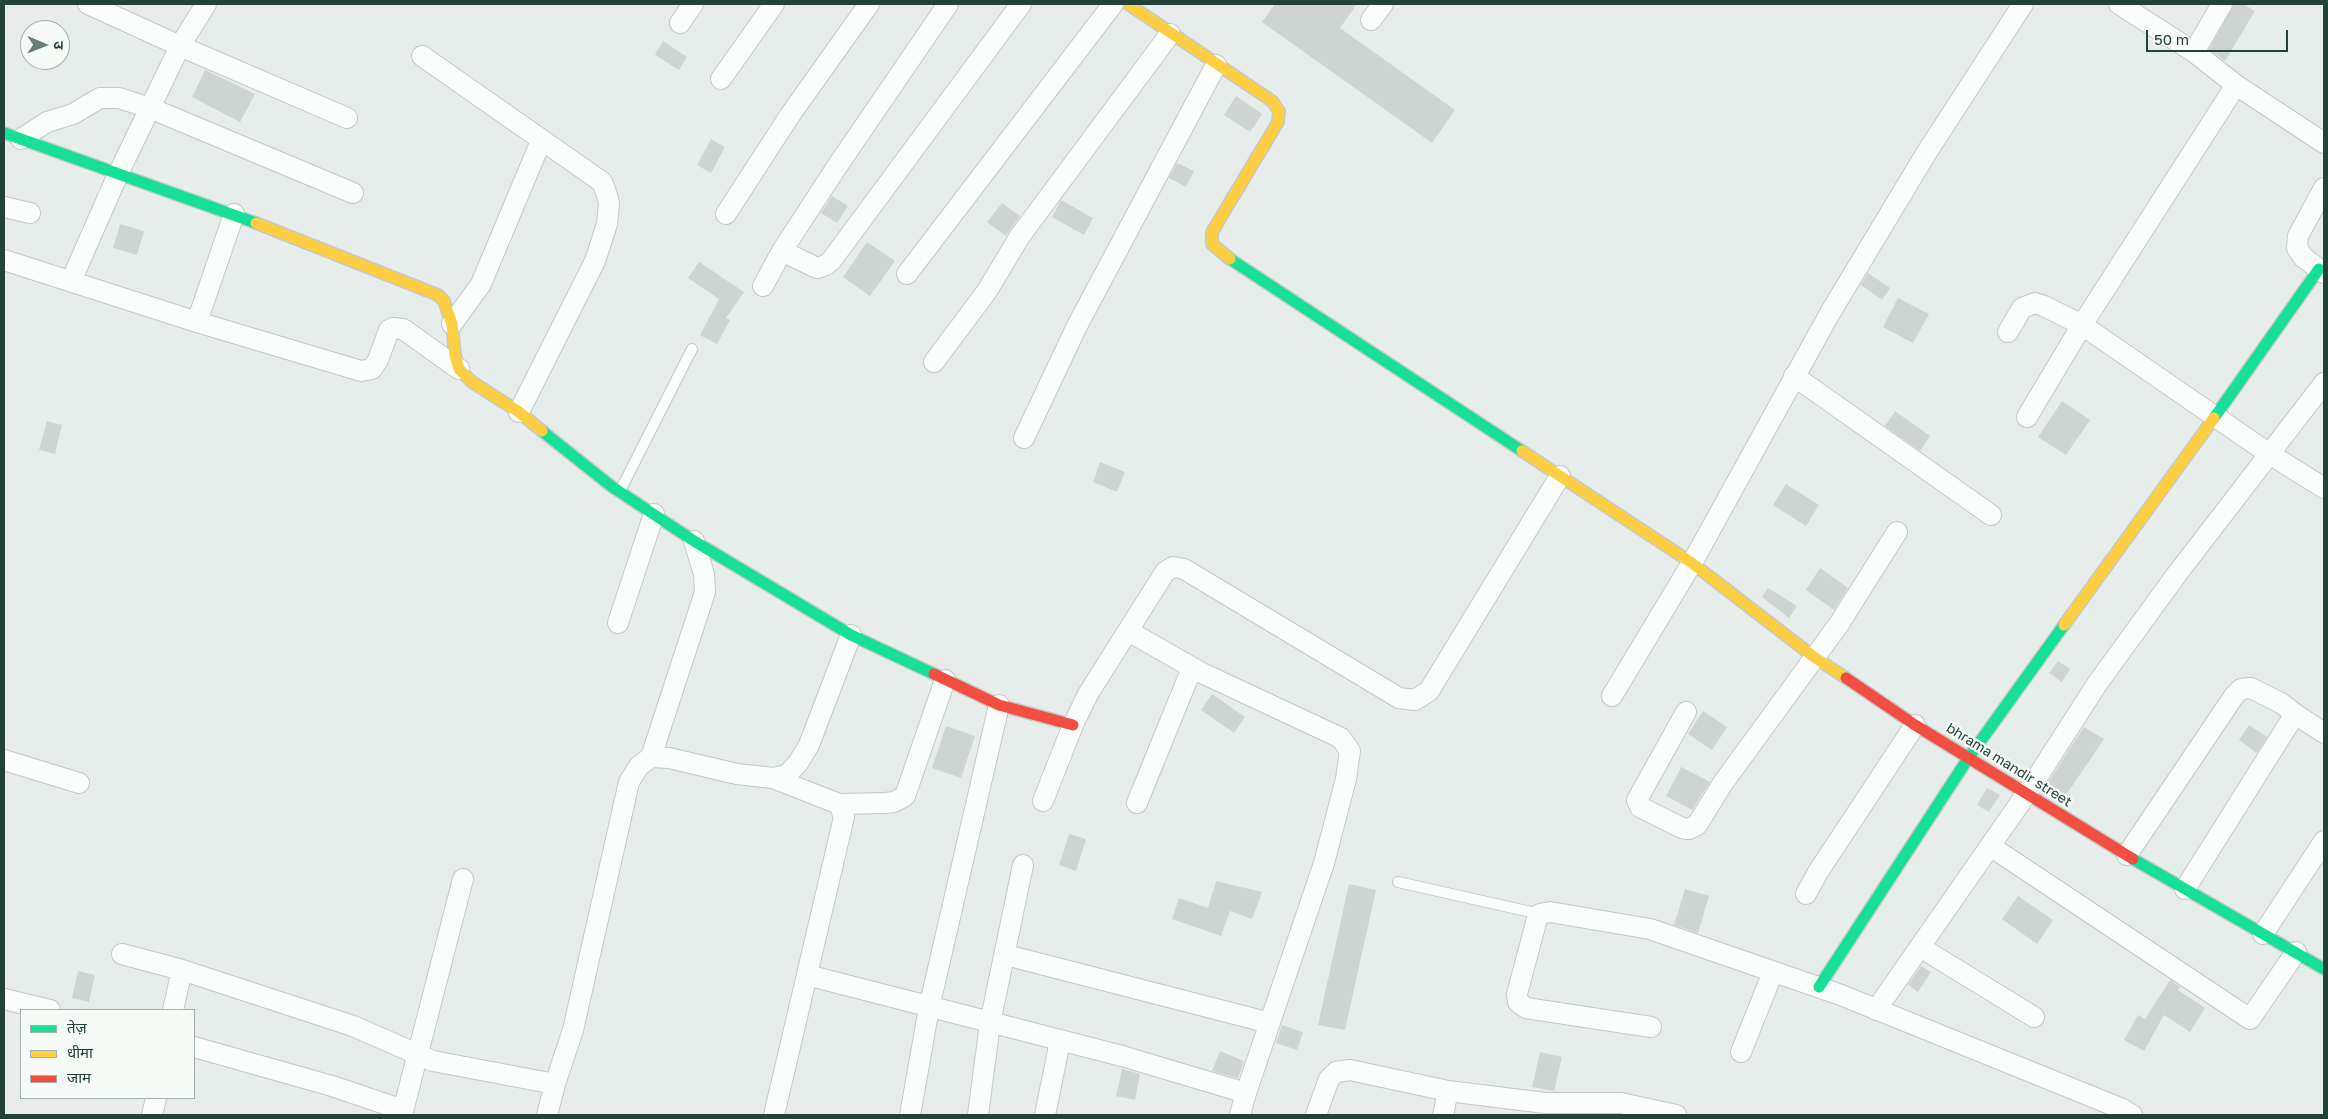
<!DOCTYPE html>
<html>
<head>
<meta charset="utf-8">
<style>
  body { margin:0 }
  #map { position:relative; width:2328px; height:1119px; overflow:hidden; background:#e7edea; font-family:"Golos Text","Noto Sans Devanagari",sans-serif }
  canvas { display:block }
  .frame { position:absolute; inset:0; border:5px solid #23423a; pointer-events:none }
  .legend { position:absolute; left:20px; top:1009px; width:175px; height:90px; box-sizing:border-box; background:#f6fbf8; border:1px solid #a2b1ac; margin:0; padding:6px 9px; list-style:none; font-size:15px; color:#23423a }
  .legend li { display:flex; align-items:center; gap:10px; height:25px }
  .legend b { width:25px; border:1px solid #a2b1ac }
  .north { position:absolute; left:20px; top:20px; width:50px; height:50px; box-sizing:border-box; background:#f6fbf8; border:1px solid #a2b1ac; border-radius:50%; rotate:91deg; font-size:14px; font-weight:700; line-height:20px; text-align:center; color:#23423a }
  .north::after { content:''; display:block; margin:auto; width:18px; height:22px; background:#687e78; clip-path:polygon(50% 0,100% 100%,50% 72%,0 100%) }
  .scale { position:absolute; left:2146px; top:30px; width:142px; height:22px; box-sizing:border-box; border:2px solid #23423a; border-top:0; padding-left:6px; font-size:15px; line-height:18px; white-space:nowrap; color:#23423a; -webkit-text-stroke:4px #f6fbf8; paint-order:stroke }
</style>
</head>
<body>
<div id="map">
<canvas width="2328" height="1119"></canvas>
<div class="frame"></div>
<ul class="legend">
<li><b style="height:6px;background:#16e098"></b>तेज़</li>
<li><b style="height:6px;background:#ffcf43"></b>धीमा</li>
<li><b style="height:6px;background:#f24e42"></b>जाम</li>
</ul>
<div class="north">उ</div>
<div class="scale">50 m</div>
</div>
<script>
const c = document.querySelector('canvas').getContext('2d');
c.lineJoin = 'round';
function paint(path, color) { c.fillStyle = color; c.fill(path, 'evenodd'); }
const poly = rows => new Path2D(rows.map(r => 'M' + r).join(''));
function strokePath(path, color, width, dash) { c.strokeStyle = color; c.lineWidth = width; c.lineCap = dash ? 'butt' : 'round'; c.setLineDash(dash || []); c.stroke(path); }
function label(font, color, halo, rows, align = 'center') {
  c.font = font + ' "Golos Text",sans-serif'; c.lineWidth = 4.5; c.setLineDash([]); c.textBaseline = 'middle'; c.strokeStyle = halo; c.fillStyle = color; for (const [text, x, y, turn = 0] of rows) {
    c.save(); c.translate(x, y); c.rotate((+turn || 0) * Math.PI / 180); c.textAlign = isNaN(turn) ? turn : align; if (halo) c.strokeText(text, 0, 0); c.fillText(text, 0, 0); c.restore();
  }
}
const building = poly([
  [1275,4,1357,4,1340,28,1455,110,1432,143,1262,22],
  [2234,4,2243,4,2255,11,2225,61,2209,49],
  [663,41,687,57,679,70,655,55],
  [205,70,255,94,240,122,192,97],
  [1236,96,1262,114,1250,132,1224,115],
  [711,139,725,147,711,173,697,165],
  [1177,163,1194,171,1186,187,1169,178],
  [832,196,848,206,837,223,821,213],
  [1061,200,1093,218,1084,235,1052,217],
  [1002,203,1020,216,1006,236,987,222],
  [120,224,144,231,137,255,113,248],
  [867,242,895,261,870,296,843,277],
  [699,262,744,292,726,318,730,320,717,344,700,335,719,299,688,278],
  [1868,273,1890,288,1882,300,1861,285],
  [1898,298,1929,314,1913,343,1883,327],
  [2062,401,2090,420,2066,455,2038,437],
  [1895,411,1930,436,1920,451,1885,426],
  [47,421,62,425,55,454,39,450],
  [1100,462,1125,472,1117,492,1093,482],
  [1786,484,1819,505,1806,526,1773,505],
  [1820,568,1848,588,1834,610,1806,590],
  [1768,588,1797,606,1789,618,1762,597],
  [2058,661,2070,669,2062,682,2049,673],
  [1212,694,1245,717,1234,733,1201,710],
  [1703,711,1727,727,1712,750,1688,734],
  [2249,725,2267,737,2257,753,2239,740],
  [946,726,975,736,961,778,932,768],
  [2084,727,2104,739,2064,798,2045,787],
  [1681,767,1710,782,1692,810,1666,796],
  [1987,788,2000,795,1989,812,1977,805],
  [1069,834,1086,839,1076,871,1059,865],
  [1216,881,1262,892,1252,919,1230,911,1221,936,1172,919,1179,898,1208,908],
  [1349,884,1376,890,1345,1030,1318,1025],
  [1685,889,1709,896,1698,933,1674,925],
  [2018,896,2053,920,2037,944,2002,919],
  [1921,966,1931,972,1918,992,1908,985],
  [78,971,95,975,89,1002,72,998],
  [2170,980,2180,987,2178,990,2205,1008,2190,1032,2164,1015,2144,1051,2124,1040,2138,1015,2145,1019],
  [1282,1025,1303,1032,1297,1050,1276,1043],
  [1220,1051,1244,1061,1238,1078,1212,1071],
  [1540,1052,1562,1057,1554,1091,1532,1087],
  [1122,1069,1140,1074,1135,1100,1116,1096]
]);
const lane = poly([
  [620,491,692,349],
  [1398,882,1540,914]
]);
const street = poly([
  [88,4,180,46,347,118],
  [2119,4,2194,52,2236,85,2324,143],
  [1371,20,1383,4],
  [680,23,693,4],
  [2194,52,2222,4],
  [422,56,602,182,606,192,609,203,607,224,595,261,519,412],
  [721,79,774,4],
  [21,139,47,122,73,114,100,98,119,98,150,108,353,193],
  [2324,188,2298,236,2297,248,2303,257,2324,273],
  [4,207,30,213],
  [726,214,790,115,869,4],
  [782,251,817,268,826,265,831,261,1021,4],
  [4,260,197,322,361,371,372,369,378,360,389,330,393,328,403,329,459,369],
  [907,274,1113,4],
  [71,281,119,172,180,46,206,4],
  [763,286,782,251,836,168,948,4],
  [197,322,234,214],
  [452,324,481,284,541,141],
  [2008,332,2022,308,2035,303,2044,306,2082,325,2271,455,2324,488],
  [934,362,987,291,1020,236,1170,34],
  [1794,376,1991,515],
  [2027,417,2082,325,2236,85],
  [1024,438,1077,326,1216,65],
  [618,623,654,514],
  [1128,631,1202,673,1341,738,1350,751,1346,779,1324,863,1246,1093,1240,1115],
  [1612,696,1692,563,1830,313,1927,152,2023,4],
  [1686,712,1637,800,1640,807,1682,828,1689,829,1697,825,1723,783,1839,624,1897,532],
  [2295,714,2324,733],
  [651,757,705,592,704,574,694,541],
  [4,760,79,783],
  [773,778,839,804,844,817,774,1115],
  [1043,801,1073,725,1088,694,1165,572,1173,567,1184,569,1399,698,1415,700,1429,691,1560,476],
  [1137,803,1192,668],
  [839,804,885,803,894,802,905,796,945,680],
  [1990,846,2250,1019,2296,952],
  [2127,855,2234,696,2241,689,2251,688,2281,703,2295,714,2185,889],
  [1806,894,1818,872,1915,725],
  [2263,934,2324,841],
  [1920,947,2034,1017],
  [122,954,182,970,353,1026,433,1061,555,1084],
  [1006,955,1270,1023],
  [807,975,1122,1056,1246,1093],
  [4,999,50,1010],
  [173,1010,182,970],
  [1876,1010,2027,793,2097,684,2177,574,2324,383],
  [1651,1027,1526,1008,1518,1002,1517,994,1537,919,1540,914,1550,912,1650,929,1841,995,2120,1108,2132,1115],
  [194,1047,332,1086,403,1110],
  [1741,1052,1773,972],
  [152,1115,156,1098],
  [402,1115,463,879],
  [547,1115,555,1084,573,1030,629,782,639,766,651,757,669,758,737,774,773,778,787,775,798,763,809,745,851,635],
  [910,1115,929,1008,999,705],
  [978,1115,990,1023,1023,865],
  [1045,1115,1060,1041],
  [1316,1115,1329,1079,1336,1072,1350,1070,1448,1091,1545,1103,1621,1103,1676,1115],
  [1443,1115,1448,1091]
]);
const fast = poly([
  [4,133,256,223],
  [1230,259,1522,451],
  [2214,418,2319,269],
  [542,431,611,486,694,541,851,635,934,674],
  [2133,859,2324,969],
  [1819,987,1969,757,2064,625]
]);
const slow = poly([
  [1128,4,1272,101,1279,111,1278,122,1212,232,1212,244,1230,259],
  [256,223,438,295,444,301,452,324,455,355,459,369,472,382,519,412,542,431],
  [1522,451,1692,563,1814,657,1846,678],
  [2064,625,2214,418]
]);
const jam = poly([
  [934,674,999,705,1073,725],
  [1846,678,1915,725,2133,859]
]);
const streetNames = [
  ["bhrama mandir street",2009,765,32]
];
paint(building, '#ced4d1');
strokePath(lane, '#c4cac7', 12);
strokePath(street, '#c4cac7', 22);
strokePath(fast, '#c3cac7', 14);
strokePath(slow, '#c3cac7', 14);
strokePath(jam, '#c3cac7', 14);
strokePath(lane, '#fbfcfc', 10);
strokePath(street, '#fbfcfc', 20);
strokePath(fast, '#16e098', 11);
strokePath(slow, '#ffcf43', 11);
strokePath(jam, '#f24e42', 11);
label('14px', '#23423a', '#f6fbf8', streetNames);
</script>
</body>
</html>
